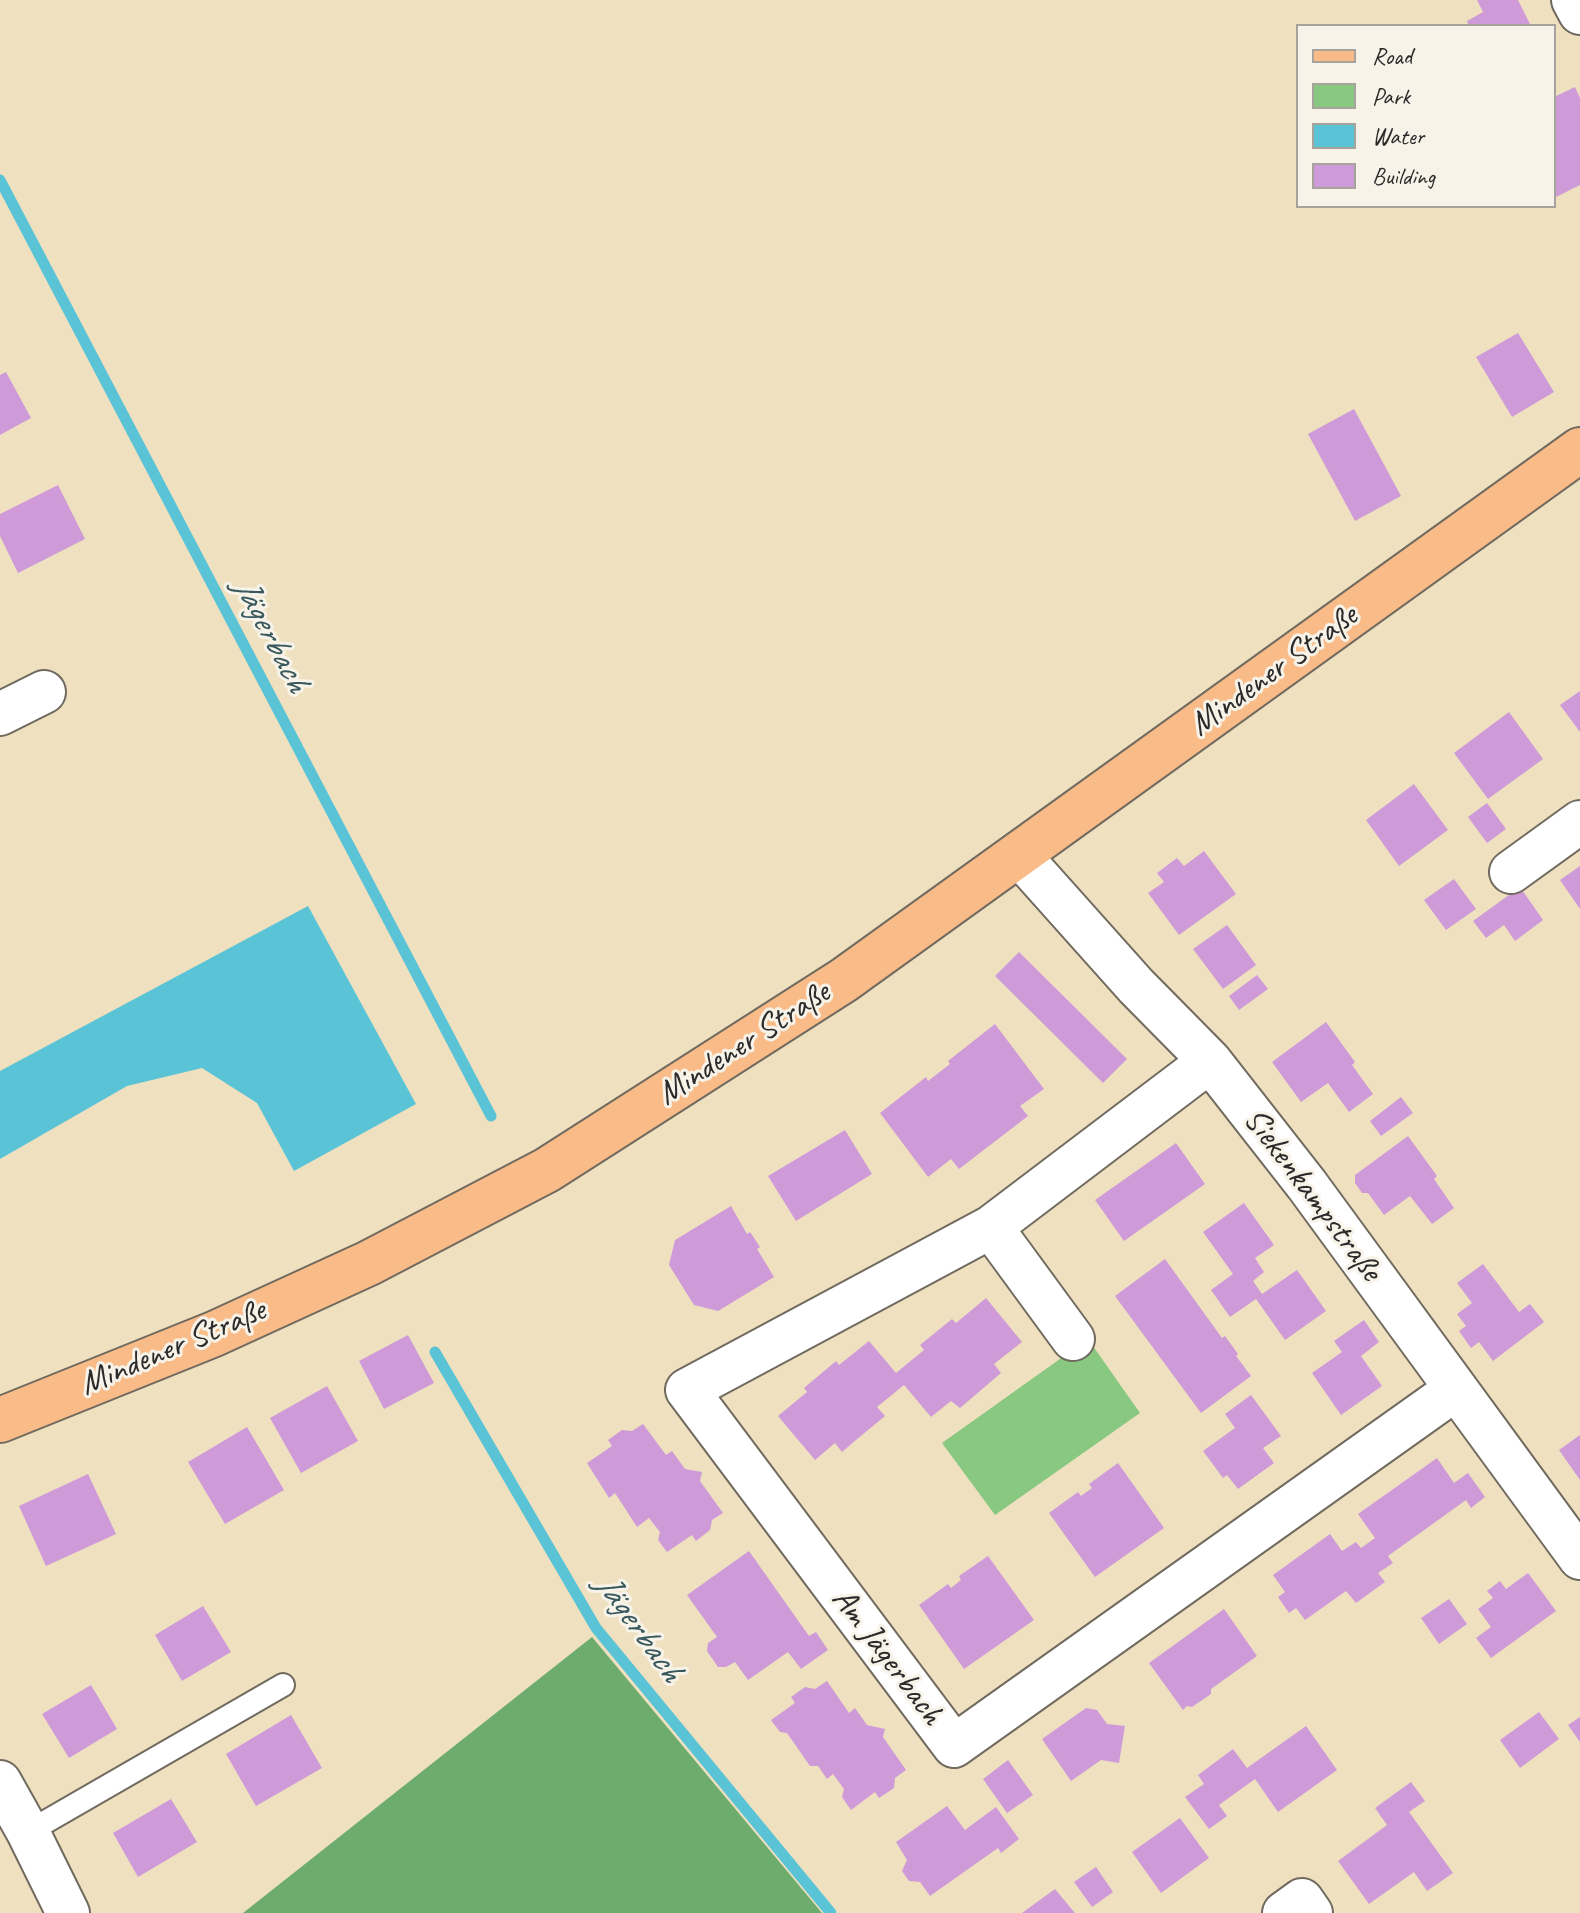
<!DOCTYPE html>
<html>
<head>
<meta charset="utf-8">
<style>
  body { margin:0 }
  #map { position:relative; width:1580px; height:1913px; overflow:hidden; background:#efe0c0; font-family:Caveat,sans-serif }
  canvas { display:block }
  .legend { position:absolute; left:1296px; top:24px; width:260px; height:184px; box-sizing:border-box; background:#f7f3e8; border:2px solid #a5a39c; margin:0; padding:10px 14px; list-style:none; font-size:24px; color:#2b2b2b }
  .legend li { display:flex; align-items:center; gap:16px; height:40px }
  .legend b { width:40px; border:2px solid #a5a39c }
</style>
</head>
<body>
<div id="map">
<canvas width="1580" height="1913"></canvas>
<ul class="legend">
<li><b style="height:10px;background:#f9bc89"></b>Road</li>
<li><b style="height:22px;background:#88c880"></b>Park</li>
<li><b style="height:22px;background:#5ac4d6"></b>Water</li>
<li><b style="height:22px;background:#ce9bd8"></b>Building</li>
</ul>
</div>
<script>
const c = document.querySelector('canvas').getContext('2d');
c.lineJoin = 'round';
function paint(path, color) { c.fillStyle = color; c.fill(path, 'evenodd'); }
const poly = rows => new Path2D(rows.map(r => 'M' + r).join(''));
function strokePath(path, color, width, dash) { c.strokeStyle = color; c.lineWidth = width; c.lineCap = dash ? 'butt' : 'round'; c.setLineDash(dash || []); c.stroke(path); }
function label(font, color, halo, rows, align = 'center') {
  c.font = font + ' Caveat,sans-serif'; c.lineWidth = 6; c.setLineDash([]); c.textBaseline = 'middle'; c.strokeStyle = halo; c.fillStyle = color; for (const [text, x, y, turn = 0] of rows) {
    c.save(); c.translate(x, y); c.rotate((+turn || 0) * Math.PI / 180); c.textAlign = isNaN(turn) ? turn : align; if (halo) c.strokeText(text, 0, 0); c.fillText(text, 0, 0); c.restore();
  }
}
const green = poly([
  [1088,1339,1140,1413,995,1515,942,1443]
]);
const forest = poly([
  [592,1637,822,1913,243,1913]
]);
const water = poly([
  [308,906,416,1104,294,1171,257,1103,202,1068,127,1086,0,1159,0,1071]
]);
const stream = poly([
  [0,180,491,1116],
  [435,1352,596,1628,831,1913]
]);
const building = poly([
  [1477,0,1518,0,1531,26,1469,26,1467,21,1483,12],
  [1575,87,1580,98,1580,185,1554,198,1554,97],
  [1518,333,1554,392,1512,417,1476,357],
  [6,372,31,418,0,435,0,375],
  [1354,409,1401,496,1355,521,1308,434],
  [58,485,85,539,18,573,0,536,0,514],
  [1580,691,1580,732,1560,705],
  [1509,712,1543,759,1488,799,1454,753],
  [1414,784,1448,830,1399,866,1366,820],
  [1487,803,1506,829,1487,843,1468,817],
  [1204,851,1236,894,1179,935,1148,893,1164,882,1157,873,1177,858,1184,866],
  [1580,866,1580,909,1560,880],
  [1454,879,1476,909,1446,930,1424,900],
  [1520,887,1543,920,1515,941,1504,925,1486,938,1473,921],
  [1227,925,1256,965,1223,989,1193,949],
  [1019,952,1127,1059,1103,1083,995,976],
  [1257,975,1268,989,1239,1010,1229,996],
  [1326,1022,1355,1062,1352,1065,1373,1094,1349,1112,1328,1083,1301,1102,1272,1062],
  [995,1024,1044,1089,1020,1106,1028,1116,959,1169,951,1159,928,1177,880,1113,926,1077,928,1081,950,1064,948,1061],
  [1401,1097,1413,1113,1381,1136,1370,1121],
  [845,1130,872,1174,796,1221,768,1176],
  [1408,1136,1437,1176,1434,1179,1454,1208,1432,1224,1410,1196,1384,1215,1368,1193,1362,1193,1355,1183,1355,1175],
  [1176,1143,1205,1184,1124,1241,1095,1200],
  [1244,1203,1274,1245,1255,1258,1264,1272,1253,1281,1262,1294,1297,1270,1326,1311,1285,1340,1256,1299,1230,1317,1211,1290,1233,1274,1203,1232],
  [731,1206,747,1234,750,1232,760,1247,757,1249,774,1277,718,1311,694,1305,669,1265,675,1240],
  [1165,1259,1222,1338,1225,1336,1238,1354,1236,1356,1251,1376,1201,1413,1115,1296],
  [1483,1264,1519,1312,1530,1304,1544,1322,1493,1361,1479,1342,1471,1348,1459,1331,1466,1326,1457,1314,1472,1303,1457,1283],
  [986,1298,1022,1342,994,1364,1001,1373,960,1408,951,1401,931,1417,904,1385,877,1407,885,1416,856,1440,842,1452,835,1443,815,1460,778,1416,807,1392,804,1388,836,1361,839,1365,869,1341,896,1373,924,1350,920,1345,952,1319,956,1323],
  [1364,1320,1379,1342,1361,1356,1382,1386,1341,1415,1312,1373,1342,1352,1334,1341],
  [408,1335,434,1383,384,1409,359,1361],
  [327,1386,358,1441,301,1473,270,1418],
  [1251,1395,1281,1436,1263,1448,1274,1463,1238,1489,1227,1475,1223,1478,1203,1451,1235,1428,1225,1414],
  [643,1424,666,1455,672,1451,685,1469,702,1472,700,1481,723,1513,712,1520,710,1530,696,1541,692,1535,667,1552,658,1540,660,1532,649,1518,637,1527,615,1493,609,1498,587,1463,612,1446,608,1440,622,1430,632,1431],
  [247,1427,284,1490,225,1524,188,1462],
  [1580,1435,1580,1480,1559,1450],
  [1437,1458,1454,1483,1468,1473,1485,1497,1471,1508,1466,1500,1388,1556,1393,1563,1378,1573,1385,1582,1356,1603,1346,1591,1305,1620,1296,1608,1289,1613,1278,1597,1285,1592,1273,1575,1330,1534,1342,1551,1356,1542,1361,1548,1375,1538,1358,1514],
  [1118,1463,1164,1528,1095,1577,1049,1513,1078,1492,1081,1496,1092,1488,1089,1484],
  [88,1474,116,1534,46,1566,19,1506],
  [749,1551,809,1636,816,1632,828,1650,801,1669,788,1652,748,1680,735,1662,726,1667,718,1667,707,1651,708,1643,717,1637,687,1595],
  [988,1556,1034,1620,964,1669,919,1605,948,1584,951,1588,961,1580,959,1576],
  [1528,1573,1556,1611,1491,1658,1476,1638,1491,1627,1478,1609,1493,1598,1487,1591,1500,1581,1506,1589],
  [1449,1599,1467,1624,1439,1644,1421,1618],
  [203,1606,231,1652,182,1681,155,1635],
  [1224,1609,1257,1656,1211,1689,1211,1694,1192,1707,1187,1706,1183,1710,1149,1663],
  [827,1681,849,1713,855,1708,867,1725,885,1729,883,1737,906,1770,895,1778,894,1788,879,1798,875,1792,851,1810,842,1797,844,1789,833,1774,827,1779,818,1766,810,1766,787,1733,780,1732,771,1720,795,1703,791,1697,805,1687,815,1689],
  [91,1685,117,1729,69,1758,42,1714],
  [1086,1708,1097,1710,1107,1724,1125,1726,1119,1763,1101,1760,1071,1781,1042,1739],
  [1539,1712,1559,1739,1520,1768,1500,1740],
  [291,1715,322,1768,256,1806,226,1754],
  [1580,1717,1580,1742,1568,1725],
  [1306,1726,1337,1770,1278,1812,1255,1779,1219,1805,1227,1816,1209,1829,1185,1797,1204,1784,1198,1775,1233,1749,1247,1768],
  [1008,1760,1033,1795,1007,1813,983,1779],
  [1411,1782,1425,1801,1409,1812,1453,1873,1427,1891,1414,1872,1369,1904,1338,1861,1387,1825,1375,1808],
  [171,1799,197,1842,138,1877,113,1833],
  [947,1806,965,1830,996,1807,1019,1839,1001,1853,998,1848,930,1896,920,1882,909,1881,902,1871,907,1860,896,1842],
  [1180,1818,1209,1858,1161,1893,1132,1852],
  [1096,1867,1113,1892,1092,1907,1074,1882],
  [1055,1889,1075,1913,1022,1913]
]);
const lane = poly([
  [28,1832,283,1685]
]);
const street = poly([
  [1573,0,1580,13],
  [0,714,44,692],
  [1019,855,1136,986,1210,1061,1307,1185,1580,1558],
  [1511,872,1580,822],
  [1210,1061,991,1227,687,1390,954,1746,1456,1389],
  [991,1227,1073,1339],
  [0,1782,28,1832,68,1913],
  [1284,1913,1302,1900,1311,1913]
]);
const primary = poly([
  [0,1420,214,1334,369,1263,547,1170,844,980,1580,450]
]);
const streetNames = [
  ["Mindener Straße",1274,671,-36],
  ["Mindener Straße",744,1044,-33],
  ["Siekenkampstraße",1312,1195,53],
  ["Mindener Straße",173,1348,-23],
  ["Am Jägerbach",887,1657,53]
];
const waterNames = [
  ["Jägerbach",270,635,62],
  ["Jägerbach",638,1628,54]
];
paint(green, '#88c880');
paint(forest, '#6eac6e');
paint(water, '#5ac4d6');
strokePath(stream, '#5ac4d6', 11);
paint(building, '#ce9bd8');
strokePath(lane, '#706a5f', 26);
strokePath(street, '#706a5f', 46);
strokePath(primary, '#706a5f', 48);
strokePath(lane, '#fff', 22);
strokePath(street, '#fff', 42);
strokePath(primary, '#f9bc89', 44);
label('34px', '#2b2b2b', '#f7f3e8', streetNames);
label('italic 36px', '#39595e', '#f7f3e8', waterNames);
</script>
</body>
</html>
